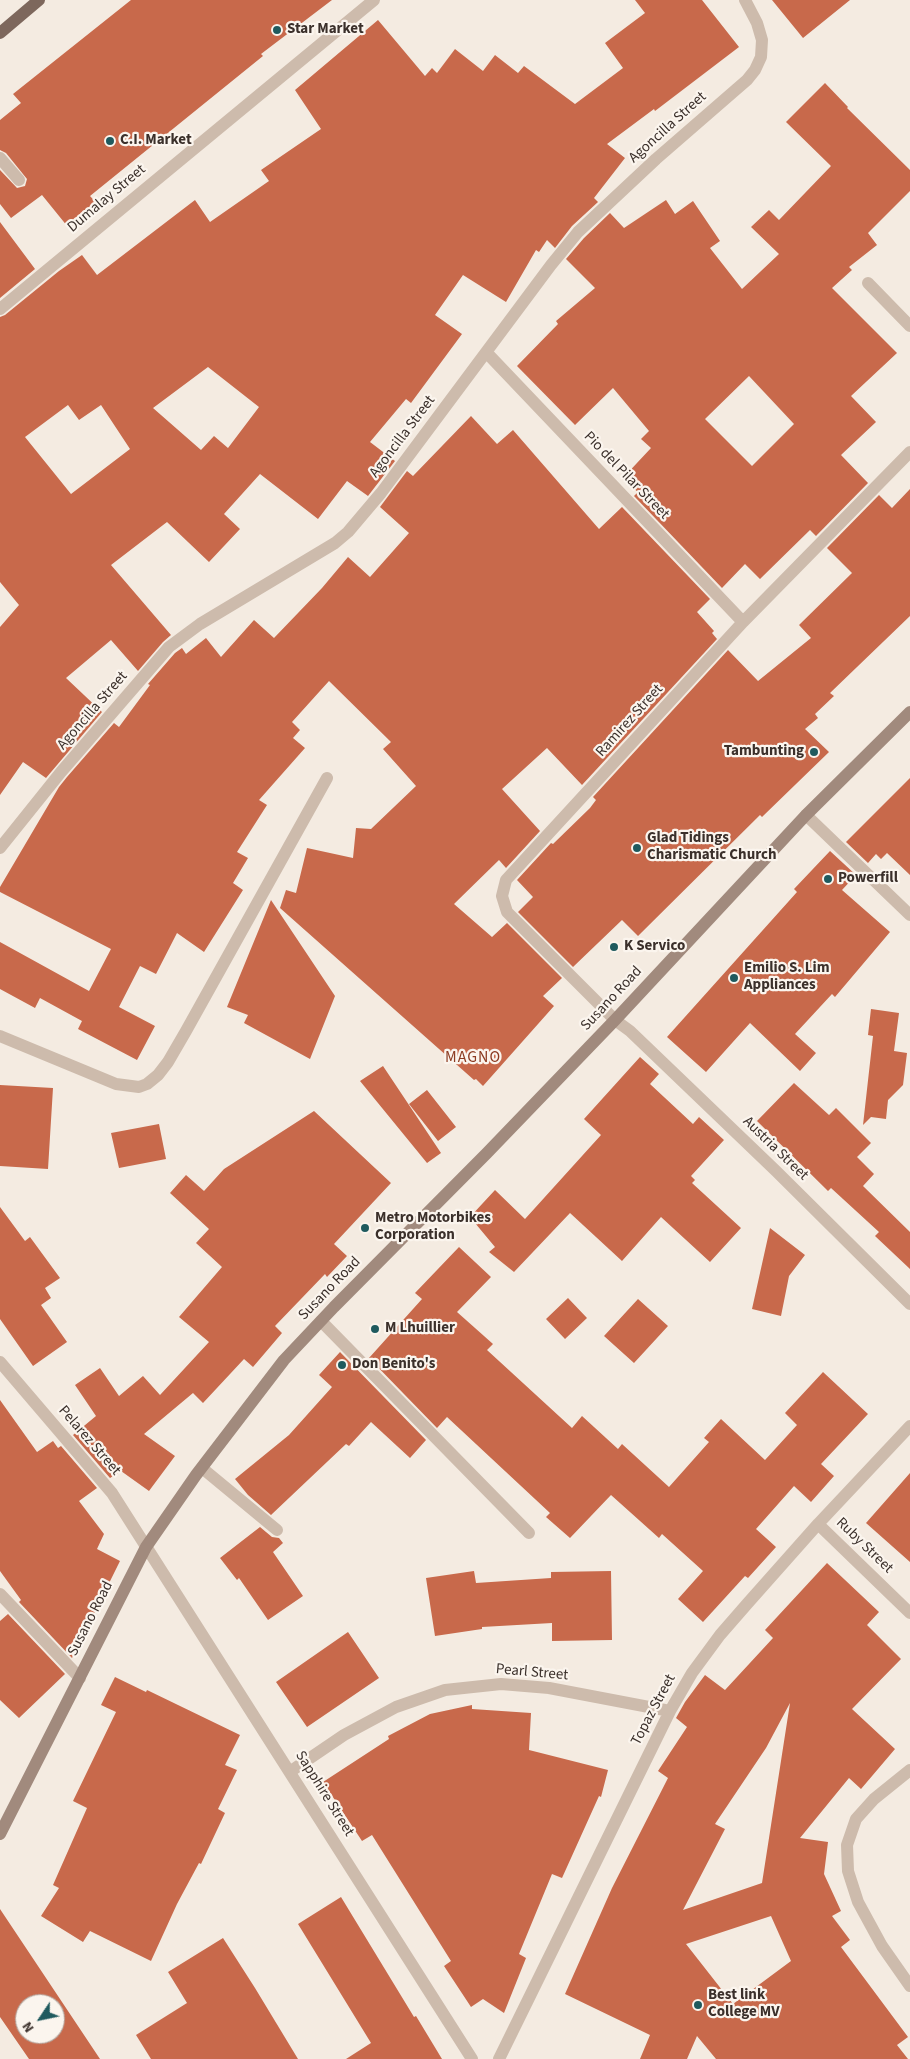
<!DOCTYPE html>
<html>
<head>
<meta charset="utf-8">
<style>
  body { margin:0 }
  #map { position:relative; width:910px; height:2059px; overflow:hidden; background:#f4ebe1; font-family:"Source Sans 3",sans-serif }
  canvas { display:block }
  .north { position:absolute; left:15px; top:1994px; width:50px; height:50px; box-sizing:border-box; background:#fbf5ee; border:1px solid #aea6a0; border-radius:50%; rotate:236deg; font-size:14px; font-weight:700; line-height:20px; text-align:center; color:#3b302b }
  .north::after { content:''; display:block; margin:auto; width:18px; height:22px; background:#1f5a5e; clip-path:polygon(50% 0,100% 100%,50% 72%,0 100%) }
</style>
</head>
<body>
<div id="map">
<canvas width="910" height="2059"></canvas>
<div class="north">N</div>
</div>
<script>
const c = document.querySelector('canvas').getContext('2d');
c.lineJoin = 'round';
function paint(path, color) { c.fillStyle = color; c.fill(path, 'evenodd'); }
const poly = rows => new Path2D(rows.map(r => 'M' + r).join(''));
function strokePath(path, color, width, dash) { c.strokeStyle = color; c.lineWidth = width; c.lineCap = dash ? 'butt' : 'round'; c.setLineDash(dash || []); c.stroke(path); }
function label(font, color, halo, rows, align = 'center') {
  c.font = font + ' "Source Sans 3",sans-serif'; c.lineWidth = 4.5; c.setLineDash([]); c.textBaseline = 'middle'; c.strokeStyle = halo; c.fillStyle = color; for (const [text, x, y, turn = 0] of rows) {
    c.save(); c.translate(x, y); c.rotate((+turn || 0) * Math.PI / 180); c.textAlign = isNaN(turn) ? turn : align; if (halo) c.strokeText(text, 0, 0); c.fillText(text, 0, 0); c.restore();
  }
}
const building = poly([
  [131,0,332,0,261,54,263,56,90,196,102,209,72,232,42,195,11,218,0,204,0,170,17,188,25,186,27,179,6,153,0,150,0,120,21,103,13,94],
  [635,0,702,0,739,47,655,111,654,109,607,144,625,158,594,198,598,202,572,226,555,248,547,240,539,252,536,250,506,302,463,275,435,315,462,334,411,403,406,399,370,442,395,461,368,496,347,481,318,519,260,474,224,514,240,529,209,562,167,522,111,565,171,635,163,642,138,671,111,640,66,678,102,712,46,778,23,762,0,795,0,627,19,605,0,582,0,317,5,315,59,271,82,255,97,275,195,200,210,222,269,181,261,170,321,129,295,90,378,20,425,76,432,68,437,73,455,49,483,71,495,55,518,73,524,66,575,104,623,68,605,43,645,13],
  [208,367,259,407,228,448,214,436,201,450,153,408],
  [68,405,79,420,101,405,130,449,71,494,25,437],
  [772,0,850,0,803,38],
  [825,83,848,107,847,108,910,170,910,191,868,233,877,245,849,267,852,270,832,288,897,353,851,396,876,422,841,455,868,483,816,536,810,530,760,579,745,564,722,588,634,496,638,492,622,479,651,448,641,439,649,431,613,388,575,425,517,366,558,324,556,321,595,288,566,259,584,238,610,213,624,228,666,200,675,214,693,201,720,241,710,248,742,289,779,254,751,227,769,210,779,220,831,166,786,122],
  [749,376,794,424,752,466,705,419],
  [0,222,35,269,0,298],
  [471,416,497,444,513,430,599,529,622,507,710,599,697,612,714,631,712,633,717,639,582,785,547,748,502,789,540,831,506,868,499,860,454,904,492,937,507,923,562,978,543,996,554,1006,483,1086,476,1079,474,1080,280,908,286,890,296,893,307,848,353,858,356,828,371,829,416,786,383,749,391,742,329,681,292,722,300,730,293,738,305,748,259,800,267,805,237,852,248,858,233,883,243,890,204,952,177,933,156,974,140,966,119,1007,155,1026,137,1060,78,1029,82,1021,40,998,35,1008,0,989,0,942,89,991,111,949,0,892,0,887,59,787,67,777,114,723,119,727,150,685,148,684,175,653,182,648,186,654,206,638,221,657,254,620,274,638,322,588,348,557,370,577,409,533,380,507,407,471,413,476],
  [910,489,910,616,830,693,834,696,815,714,818,718,805,729,829,752,762,817,760,815,638,936,622,920,573,967,518,912,533,897,517,880,551,843,553,844,590,808,596,800,593,797,728,650,758,681,811,638,799,625,852,573,827,548,879,495,892,508],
  [910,778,910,875,887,853,881,859,876,854,868,863,846,842],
  [830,851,856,875,842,890,890,932,835,997,832,994,795,1034,816,1053,800,1071,750,1023,706,1072,667,1037,797,892,794,889],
  [271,900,335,996,310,1059,244,1023,248,1015,227,1007],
  [871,1009,899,1013,894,1051,907,1053,903,1085,888,1100,886,1119,871,1117,863,1125,873,1036,868,1035],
  [640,1057,659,1074,650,1084,693,1124,699,1117,724,1140,691,1176,695,1180,692,1183,741,1228,710,1262,661,1217,622,1261,570,1213,514,1272,489,1252,495,1247,470,1217,495,1190,525,1219,601,1135,584,1119],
  [383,1066,441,1153,427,1163,360,1081],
  [794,1083,829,1115,836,1108,871,1143,857,1157,874,1174,863,1186,910,1232,910,1269,875,1236,879,1232,831,1188,828,1191,757,1121],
  [0,1085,53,1088,48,1169,0,1166],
  [427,1090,456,1127,438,1141,409,1104],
  [314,1111,391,1183,334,1244,347,1256,327,1277,325,1274,275,1326,282,1333,253,1367,244,1359,203,1403,193,1393,144,1434,175,1456,149,1491,121,1471,110,1478,73,1435,96,1416,75,1385,100,1368,119,1396,143,1376,160,1395,209,1342,179,1317,222,1267,196,1243,209,1229,170,1193,186,1175,204,1191,224,1169],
  [159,1124,166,1159,119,1168,111,1133],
  [0,1207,25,1241,30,1237,60,1278,45,1288,51,1298,41,1305,67,1342,33,1366,0,1319],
  [770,1228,805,1255,789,1276,781,1316,752,1309],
  [459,1247,491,1277,457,1312,493,1344,487,1350,572,1428,582,1416,618,1449,622,1444,669,1487,709,1442,704,1438,721,1419,765,1460,797,1425,785,1413,823,1372,868,1414,821,1464,834,1476,811,1502,794,1486,756,1529,776,1547,748,1578,745,1576,703,1622,678,1599,703,1571,662,1534,659,1538,611,1495,570,1538,546,1517,550,1513,447,1417,437,1428,369,1358,422,1299,415,1293],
  [568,1298,587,1318,565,1339,546,1319],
  [638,1299,668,1326,634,1363,604,1336],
  [340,1352,426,1440,410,1458,371,1422,349,1446,346,1444,271,1515,248,1495,235,1479,289,1435,332,1387,319,1375],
  [0,1400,37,1452,53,1441,58,1448,61,1446,97,1488,79,1501,104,1534,97,1549,120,1561,72,1658,19,1602,21,1600,0,1571],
  [910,1473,910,1562,866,1523],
  [260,1527,272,1537,279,1538,283,1543,273,1552,303,1596,268,1620,239,1578,237,1580,220,1558],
  [827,1563,879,1612,867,1625,901,1659,852,1709,895,1749,861,1789,849,1778,800,1838,828,1842,824,1874,841,1911,832,1916,850,1940,841,1947,908,2037,897,2045,908,2059,716,2059,697,2036,687,2059,640,2059,650,2035,565,1994,612,1888,668,1778,658,1771,687,1727,676,1718,685,1702,705,1675,725,1690,773,1638,765,1630],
  [790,1703,762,1883,683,1910,725,1829,715,1824,766,1748],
  [771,1916,791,1961,733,2004,686,1944],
  [474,1571,476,1583,551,1578,551,1572,611,1571,612,1640,552,1641,552,1623,482,1627,482,1629,435,1636,426,1578],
  [8,1614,65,1674,19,1718,0,1700,0,1621],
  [348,1632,379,1678,307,1727,276,1682],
  [115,1677,146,1692,147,1690,240,1735,225,1765,237,1770,218,1809,225,1813,201,1864,199,1863,177,1904,151,1961,90,1931,83,1942,41,1916,59,1888,53,1885,87,1808,73,1801,116,1712,101,1705],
  [472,1705,472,1709,531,1713,529,1750,608,1770,601,1797,599,1796,562,1878,552,1874,519,1954,526,1958,504,2013,483,1999,471,2007,444,1966,451,1961,372,1835,362,1841,323,1782,389,1739,388,1736,430,1714],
  [341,1897,414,2017,416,2016,442,2059,346,2059,371,2043,298,1924],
  [0,1909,100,2059,29,2059,0,2017],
  [25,2004,55,2004,55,2034,25,2034],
  [223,1938,255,1988,298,2059,151,2059,136,2035,187,2003,168,1972]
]);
const lane = poly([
  [0,158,19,180],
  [868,283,910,326],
  [806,815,910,915],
  [202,1468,277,1530]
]);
const street = poly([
  [0,309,374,0],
  [486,352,743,622],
  [910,452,743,622,506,880,502,896,507,912,615,1020,630,1031,776,1171,910,1304],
  [0,848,61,772,169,647,200,624,335,543,348,532,381,493,551,265,578,232,656,159,747,80,755,70,761,57,762,40,757,23,745,0],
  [0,1036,116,1084,139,1087,147,1084,158,1075,168,1062,186,1031,327,778],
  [321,1321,529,1533],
  [0,1362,112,1493,472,2059],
  [818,1524,910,1613],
  [0,1594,80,1678],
  [910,1770,874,1799,856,1819,847,1845,848,1871,858,1902,882,1946,910,1986],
  [291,1771,344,1735,396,1707,445,1690,501,1684,549,1688,670,1711],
  [499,2059,670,1711,692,1673,720,1635,747,1604,818,1524,910,1426]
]);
const secondary = poly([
  [0,1834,146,1547,196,1475,284,1360,334,1307,487,1153,615,1020,806,815,910,712]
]);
const primary = poly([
  [0,33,39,0]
]);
const markers = [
  [277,30,5,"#1f5a5e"],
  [110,141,5,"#1f5a5e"],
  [814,752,5,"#1f5a5e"],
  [637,848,5,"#1f5a5e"],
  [828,879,5,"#1f5a5e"],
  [614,947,5,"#1f5a5e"],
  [734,978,5,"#1f5a5e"],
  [365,1228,5,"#1f5a5e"],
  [375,1329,5,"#1f5a5e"],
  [342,1365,5,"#1f5a5e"],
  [698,2005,5,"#1f5a5e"]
];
const poiNames = [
  ["Star Market",287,30],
  ["C.I. Market",120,141],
  ["Tambunting",804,752,"right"],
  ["Glad Tidings",647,839],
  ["Charismatic Church",647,856],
  ["Powerfill",838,879],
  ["K Servico",624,947],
  ["Emilio S. Lim",744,969],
  ["Appliances",744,986],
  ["Metro Motorbikes",375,1219],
  ["Corporation",375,1236],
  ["M Lhuillier",385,1329],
  ["Don Benito's",352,1365],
  ["Best link",708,1996],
  ["College MV",708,2013]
];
const streetNames = [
  ["Agoncilla Street",668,128,-42],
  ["Dumalay Street",107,199,-40],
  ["Agoncilla Street",403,437,-53],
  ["Pio del Pilar Street",626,476,46],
  ["Agoncilla Street",93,711,-49],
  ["Ramirez Street",630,721,-48],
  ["Susano Road",612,999,-47],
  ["Austria Street",775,1149,44],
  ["Susano Road",330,1289,-46],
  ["Pelarez Street",89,1441,49],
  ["Ruby Street",864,1546,44],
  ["Susano Road",91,1619,-63],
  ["Pearl Street",532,1673,5],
  ["Topaz Street",654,1710,-62],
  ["Sapphire Street",324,1794,58]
];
const neighbourhoodNames = [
  ["MAGNO",473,1058]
];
paint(building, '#c8694b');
strokePath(lane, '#cdbbac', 12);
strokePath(street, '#cdbbac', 12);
strokePath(secondary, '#a18a7d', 12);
strokePath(primary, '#7d675c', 12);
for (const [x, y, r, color] of markers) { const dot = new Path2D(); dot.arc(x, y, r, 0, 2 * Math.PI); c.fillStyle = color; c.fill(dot); strokePath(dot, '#fbf5ee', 2); }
label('bold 15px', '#3b302b', '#fbf5ee', poiNames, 'left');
label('15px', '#3b302b', '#fbf5ee', streetNames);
c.letterSpacing = '1px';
label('16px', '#8c3b22', '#fbf5ee', neighbourhoodNames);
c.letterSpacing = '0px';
</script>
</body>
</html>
